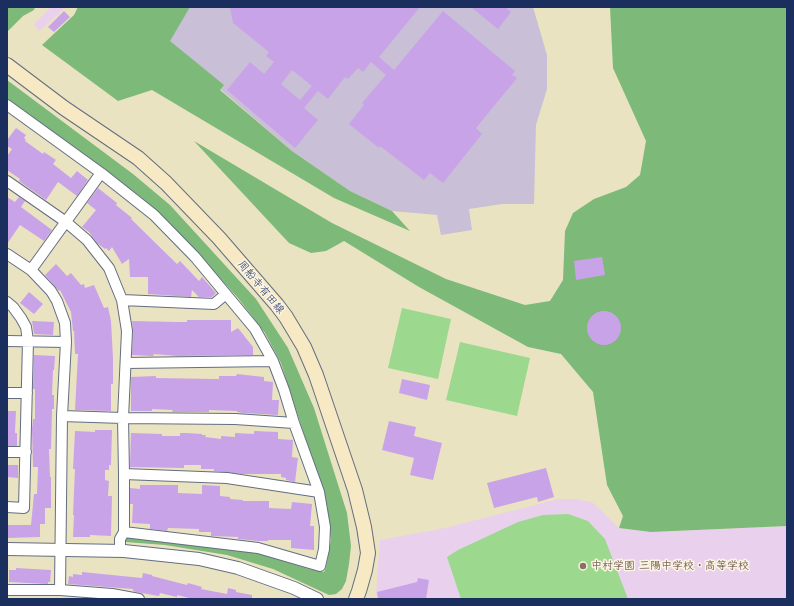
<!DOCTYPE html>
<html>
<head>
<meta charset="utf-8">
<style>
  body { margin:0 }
  #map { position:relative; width:794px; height:606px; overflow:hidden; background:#eae3c1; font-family:Mali,sans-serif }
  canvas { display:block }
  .frame { position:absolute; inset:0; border:8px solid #1b2f5e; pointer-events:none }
</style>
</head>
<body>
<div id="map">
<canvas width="794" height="606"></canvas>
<div class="frame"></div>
</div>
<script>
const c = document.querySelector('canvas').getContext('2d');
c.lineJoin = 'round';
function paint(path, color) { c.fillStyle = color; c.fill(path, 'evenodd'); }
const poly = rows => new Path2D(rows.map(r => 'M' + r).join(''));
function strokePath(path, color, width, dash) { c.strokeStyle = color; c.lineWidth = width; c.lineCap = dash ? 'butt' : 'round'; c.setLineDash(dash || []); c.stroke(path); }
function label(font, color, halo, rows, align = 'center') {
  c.font = font + ' Mali,"Klee One",sans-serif'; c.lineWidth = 3; c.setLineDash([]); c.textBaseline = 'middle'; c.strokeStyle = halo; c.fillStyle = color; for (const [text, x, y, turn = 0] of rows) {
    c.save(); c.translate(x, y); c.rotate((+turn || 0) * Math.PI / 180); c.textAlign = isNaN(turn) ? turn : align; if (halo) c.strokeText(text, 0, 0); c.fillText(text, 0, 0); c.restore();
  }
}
const built = poly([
  [51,7,66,7,39,31,34,24],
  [558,499,574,499,592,502,619,528,651,532,787,526,787,599,379,599,376,593,380,540,445,528]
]);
const industrial = poly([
  [188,7,533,7,547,55,547,89,536,125,534,204,502,204,469,209,472,230,441,235,437,215,392,211,350,191,292,151,220,89,223,85,169,41]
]);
const green = poly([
  [402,308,451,319,438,379,388,368],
  [460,342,530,358,517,416,446,400],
  [568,514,588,521,605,539,628,599,461,599,447,557,458,550,518,522,543,515]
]);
const forest = poly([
  [7,7,35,7,34,10,23,16,7,32],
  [78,7,190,7,170,41,224,85,220,90,292,151,350,191,392,211,410,231,334,198,152,90,118,101,42,45,74,15],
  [610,7,787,7,787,526,651,532,619,528,623,516,607,485,593,392,561,354,528,347,419,287,344,241,326,251,311,253,289,243,194,141,332,223,446,279,525,305,550,301,563,280,565,231,573,213,594,199,626,187,640,175,646,141,613,68],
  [7,80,133,174,170,205,256,299,288,348,314,408,347,513,351,546,349,564,346,581,342,589,336,594,329,595,273,569,227,555,165,545,125,542,125,538,129,537,218,547,260,554,309,569,324,572,326,567,331,540,327,505,281,363,265,333,238,298,168,221,142,198,79,150,7,100]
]);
const building = poly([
  [230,7,420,7,379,57,394,70,443,11,515,71,512,75,517,78,476,128,482,134,443,183,430,173,424,180,380,146,379,148,349,124,364,105,362,103,386,75,371,62,363,72,358,68,348,79,345,77,328,99,318,91,304,108,318,120,295,148,227,90,250,62,264,74,274,62,266,56,269,52,233,23],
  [292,70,312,86,300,100,281,84],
  [471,7,505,7,511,12,498,29],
  [64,11,70,17,54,32,48,27],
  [16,128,26,135,24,138,26,140,25,141,43,154,44,152,56,160,53,164,71,178,77,171,88,180,77,196,58,182,46,200,19,181,20,179,7,170,7,156,12,149,7,146,7,140],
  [98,188,117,203,116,205,132,218,131,219,177,264,180,261,199,281,202,277,216,293,212,297,199,297,192,290,191,297,148,294,148,277,130,277,129,259,122,264,112,247,109,251,106,248,105,249,97,243,89,232,82,227,96,210,87,203],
  [7,197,15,202,19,197,25,201,21,207,52,230,44,241,20,225,7,244],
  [602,257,605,275,576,280,574,261],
  [56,264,67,276,71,273,81,285,84,284,85,288,94,285,104,308,108,307,111,321,113,358,113,384,111,384,111,411,75,410,78,354,75,354,74,331,73,331,71,312,60,290,59,291,45,275],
  [29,292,43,304,34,314,20,303],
  '587 328a17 17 0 1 1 34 0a17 17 0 1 1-34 0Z',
  [187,320,231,320,231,332,238,328,253,347,253,355,178,356,154,354,153,356,132,355,133,331,132,321,176,322,187,322],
  [32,321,54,322,53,335,34,334],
  [34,355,55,356,54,370,53,370,52,395,54,395,54,409,52,409,51,449,49,449,50,477,51,477,51,508,45,508,45,524,40,524,40,537,7,538,7,525,31,525,34,494,37,494,38,467,33,467,32,429,33,419,35,419,35,389,33,389],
  [237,374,264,377,264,381,273,382,272,400,279,400,278,415,243,413,237,412,237,411,209,410,209,412,172,412,173,410,152,409,152,411,131,411,131,377,156,376,156,378,215,379,219,379,219,376,236,376],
  [402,379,430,385,427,400,399,393],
  [7,411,16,411,15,433,17,433,17,446,7,446],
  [389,421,416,427,414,436,442,443,433,480,410,475,414,458,382,450],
  [95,430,112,430,111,465,109,465,109,470,105,470,105,480,109,481,108,496,112,496,111,536,90,535,90,537,73,537,74,515,73,515,75,469,73,469,75,431,95,432],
  [254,431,278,432,278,439,293,440,292,457,298,458,295,482,286,480,286,478,281,477,281,474,242,474,214,471,214,469,201,469,201,465,184,465,184,468,130,467,131,433,162,434,162,436,180,436,180,433,186,433,202,434,202,435,206,435,205,437,221,439,221,436,235,437,235,433,254,434],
  [7,465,18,465,18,478,7,477],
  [546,468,554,497,538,502,537,497,494,508,487,483],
  [140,485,178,485,178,493,202,494,202,485,220,486,220,496,230,497,230,499,243,500,243,501,269,501,269,508,291,509,292,502,312,504,310,526,314,526,314,550,291,548,291,540,268,540,268,541,258,541,238,539,238,537,211,536,211,532,199,532,199,529,168,528,167,531,150,529,150,524,132,523,133,504,130,504,130,488,140,489],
  [16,568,51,570,50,582,48,582,48,584,9,582,9,570,16,570],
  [82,572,142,578,143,573,152,575,152,576,187,585,188,583,202,587,201,589,227,594,228,588,236,590,236,592,252,595,252,599,193,599,177,595,177,597,160,593,159,596,136,592,133,591,133,589,68,584,69,576,73,577,73,574,82,575],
  [418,578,429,580,426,599,378,599,377,592,417,582]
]);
const minor = poly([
  [7,105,101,173,154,215,195,257,255,329,273,361,284,390,294,423,319,492,325,527,324,549,320,566,258,548,124,532],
  [7,181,66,222,87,240,109,268,122,300,127,331,123,418,124,474,124,532,120,539,120,551],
  [7,254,31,270,51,291,57,301,65,323,66,342,62,416,60,590,7,590],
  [31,270,101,173],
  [122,300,214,304,226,294],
  [7,302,13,307,21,318,26,327,28,341,24,508,7,507],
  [7,341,66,342],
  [126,363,273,361],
  [7,393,27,393],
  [62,416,123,418,235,419,294,423],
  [7,452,26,452],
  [124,474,227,478,319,492],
  [60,590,112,594,139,599]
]);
const tertiary = poly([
  [7,549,124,551,199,559,238,568,294,588,317,599]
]);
const secondary = poly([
  [7,65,64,108,138,158,166,183,219,238,277,305,286,317,304,347,316,375,355,490,364,527,368,553,365,570,359,591,356,599]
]);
const markers = [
  [583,566,4,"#8d6e63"]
];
const streetNames = [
  ["周船寺有田線",261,287,50]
];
const educationNames = [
  ["中村学園 三陽中学校・高等学校",591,566]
];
paint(built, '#e9d1ed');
paint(industrial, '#c9bfd7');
paint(green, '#9cd98e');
paint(forest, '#7db979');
paint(building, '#c9a3e7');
strokePath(minor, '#636e81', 12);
strokePath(tertiary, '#636e81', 14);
strokePath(secondary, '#636e81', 16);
strokePath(minor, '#fff', 10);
strokePath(tertiary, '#fff', 12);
strokePath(secondary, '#f7e9c3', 14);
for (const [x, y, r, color] of markers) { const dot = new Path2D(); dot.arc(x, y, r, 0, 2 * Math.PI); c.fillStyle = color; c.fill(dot); strokePath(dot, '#fcf5e5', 1.5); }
label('11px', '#1b2f5e', '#fcf5e5', streetNames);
label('bold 11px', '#785e54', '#fcf5e5', educationNames, 'left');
</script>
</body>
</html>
